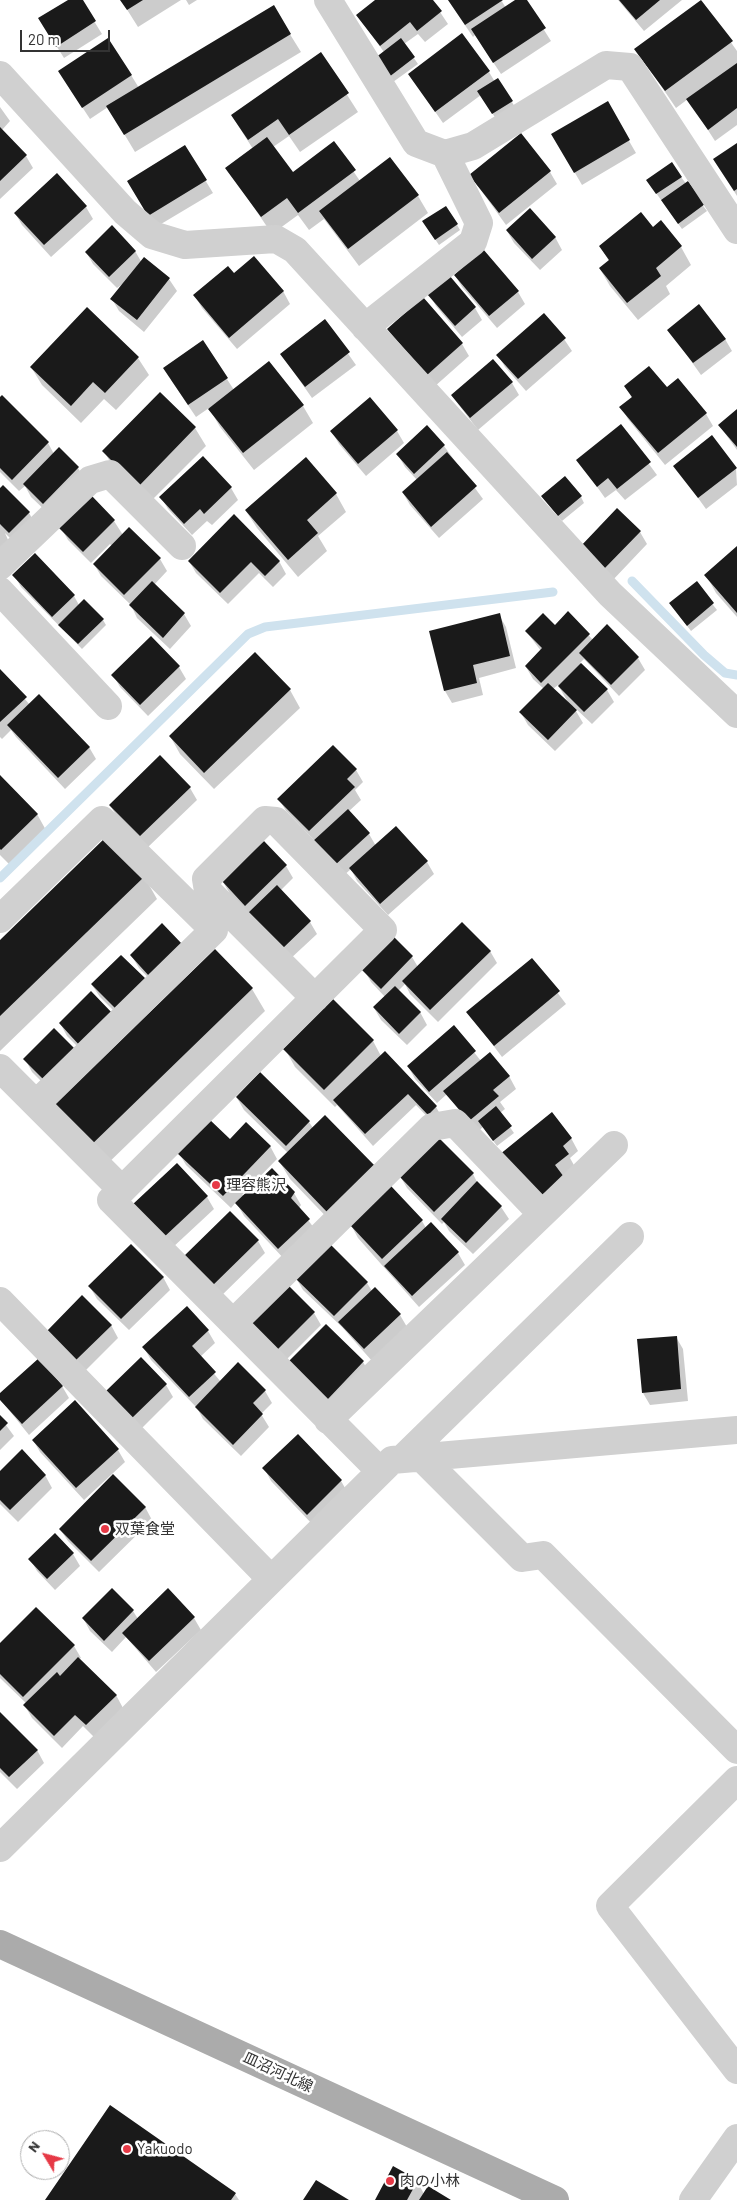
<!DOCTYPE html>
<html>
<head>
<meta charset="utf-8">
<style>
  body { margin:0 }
  #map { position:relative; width:737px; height:2200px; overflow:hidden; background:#fff; font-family:Barlow,sans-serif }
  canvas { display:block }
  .north { position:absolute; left:20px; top:2130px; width:50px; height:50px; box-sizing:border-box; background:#fff; border:1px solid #adadad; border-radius:50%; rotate:307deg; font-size:14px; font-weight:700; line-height:20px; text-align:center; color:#333 }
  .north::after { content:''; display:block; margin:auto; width:18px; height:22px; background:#e63946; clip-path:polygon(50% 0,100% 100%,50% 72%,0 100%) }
  .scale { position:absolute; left:20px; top:30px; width:90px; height:22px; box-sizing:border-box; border:2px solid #333; border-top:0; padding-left:6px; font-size:15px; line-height:18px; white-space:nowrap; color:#333; -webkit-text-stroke:4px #fff; paint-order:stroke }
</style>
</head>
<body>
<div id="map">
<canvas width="737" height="2200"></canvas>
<div class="north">N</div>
<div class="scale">20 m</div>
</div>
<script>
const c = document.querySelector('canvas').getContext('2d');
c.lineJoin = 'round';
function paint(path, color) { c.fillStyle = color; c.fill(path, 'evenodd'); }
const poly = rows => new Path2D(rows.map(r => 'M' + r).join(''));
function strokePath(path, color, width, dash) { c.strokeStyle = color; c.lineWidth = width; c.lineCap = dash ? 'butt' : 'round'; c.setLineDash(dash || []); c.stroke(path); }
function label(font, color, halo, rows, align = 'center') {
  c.font = font + ' Barlow,"Noto Sans JP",sans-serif'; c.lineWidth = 5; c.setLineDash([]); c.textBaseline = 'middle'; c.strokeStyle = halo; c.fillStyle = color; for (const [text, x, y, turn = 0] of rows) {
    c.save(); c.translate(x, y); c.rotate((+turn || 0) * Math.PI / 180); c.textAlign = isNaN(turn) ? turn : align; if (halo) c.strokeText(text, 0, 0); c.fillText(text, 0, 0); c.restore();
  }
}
const shadow = poly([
  [70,0,81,0,102,34,64,58,47,31],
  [121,0,181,0,138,27],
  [186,0,197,0,189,5],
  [377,0,432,0,448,24,425,42,418,34,404,44,418,64,393,82,380,64,384,52,357,15],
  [448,0,501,0,506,8,516,0,525,0,551,41,501,74,475,35,473,37],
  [618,0,682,0,644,31],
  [702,1,737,51,737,125,715,141,688,99,676,108,636,49],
  [273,7,301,52,135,152,108,107,90,119,67,84,131,75,139,88],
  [321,54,358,112,300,152,289,136,273,147,293,174,334,143,360,181,390,158,418,196,428,213,359,266,324,219,309,230,298,215,272,234,227,168,253,149,232,116],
  [489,72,495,82,498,80,515,107,496,119,481,95,443,123,409,74],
  [607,103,636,153,582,185,553,135],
  [0,107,10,121,2,130,26,156,33,168,0,199],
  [737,145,737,196,714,160],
  [185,147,213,193,156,227,128,181],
  [550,172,557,184,506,225,470,175],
  [57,175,86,207,93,219,51,257,22,225,15,213],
  [681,177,707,211,682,229,651,186],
  [661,221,681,247,691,265,666,286,670,294,638,320,610,286,600,269,609,261,600,246,652,228],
  [457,225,460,230,439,245,427,227],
  [507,231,555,237,562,250,540,270,514,243],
  [135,251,142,263,145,259,169,279,177,291,144,332,119,311,112,299,127,281,117,288,93,264,86,252],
  [234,275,283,291,290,304,237,349,202,308,195,296],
  [455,275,518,292,525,304,497,328,462,287],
  [429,294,475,308,482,320,462,337,436,306],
  [423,299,462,344,469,356,434,387,395,342,388,330],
  [88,309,138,358,149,375,116,410,104,399,81,423,42,385,31,367],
  [325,321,356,365,312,398,281,354],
  [669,330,725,339,732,351,701,375],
  [564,339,572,351,526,391,505,367,498,355],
  [203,342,234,390,303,406,313,423,254,470,220,427,209,408,196,417,171,380],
  [512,383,519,395,478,430,452,396],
  [625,386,666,388,706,414,713,426,665,465,628,419,621,407,632,398],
  [160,394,195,428,206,446,149,503,114,469,104,451],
  [0,399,48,443,54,454,78,468,85,480,50,515,31,497,25,486,19,491,0,472],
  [370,399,397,431,404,443,366,476,339,444,332,432],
  [737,410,737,450,719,425],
  [621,426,657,475,625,500,616,490,605,498,578,460],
  [427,427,444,446,483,499,439,538,410,505,403,493,417,480,405,467,398,455],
  [202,458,231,488,238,500,212,525,207,521,192,535,168,509,161,497],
  [306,458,336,494,346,512,318,536,327,551,298,577,257,528,246,511],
  [675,466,736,468,737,485,706,509],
  [0,490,29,513,36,525,16,544,5,533,9,542,0,552],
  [91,497,114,521,123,535,129,529,160,559,167,571,154,585,184,614,191,626,170,649,137,618,131,605,101,576,94,564,112,546,110,544,91,563,68,540,61,528],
  [542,497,581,497,584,503,562,521],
  [640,532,647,544,611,582,588,560],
  [737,548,737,617,716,593,706,575],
  [189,561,279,561,286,574,273,587,259,573,228,604,196,573],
  [14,575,74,596,79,605,103,620,106,625,82,649,21,587],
  [696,583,717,610,691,631,674,609],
  [568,613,593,640,607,626,638,658,645,670,619,696,584,659,580,663,607,690,614,702,592,724,573,706,583,723,555,751,528,725,521,713,544,689,533,679,526,667,541,651,526,631,555,627],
  [558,685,569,704,553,689],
  [499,615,506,627,516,668,479,678,483,695,452,703,445,691,430,632],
  [151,638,179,667,186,679,148,716,120,687,113,675],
  [0,670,30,705,89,747,96,759,65,789,16,737,11,730,2,739,0,737],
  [290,690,300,708,214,789,180,754,170,736],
  [356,770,363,782,355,790,361,800,348,812,369,834,376,846,427,862,434,874,388,915,357,881,351,869,342,877,315,841,286,811,279,799],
  [0,777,37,814,47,832,12,867,0,855],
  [190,788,197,800,147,848,117,817,110,805],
  [264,842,286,866,293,878,280,891,310,922,317,934,289,960,230,894,223,882],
  [144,876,157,899,0,1051,0,942],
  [162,925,157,987,139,968,131,955],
  [215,950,252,989,265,1011,100,1171,63,1133],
  [490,951,497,963,438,1022,410,994,405,984,398,991,420,1012,427,1025,407,1045,381,1020,374,1008,385,997,371,982,364,970,412,957,418,967],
  [532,959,566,1004,502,1057,468,1012],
  [145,980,124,1021,100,997,92,985],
  [113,1016,89,1058,67,1036,60,1023],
  [454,1027,481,1061,509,1076,516,1089,500,1102,505,1109,500,1113,514,1133,497,1146,483,1127,476,1133,447,1094,437,1103,415,1079,408,1066],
  [54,1030,52,1092,32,1072,25,1059],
  [373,1041,381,1056,436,1107,443,1119,436,1126,416,1105,373,1146,337,1105,335,1107,295,1067,285,1049],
  [260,1074,309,1122,313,1128,338,1229,290,1179,279,1161,288,1153,244,1110,237,1098],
  [571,1138,578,1151,570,1158,575,1167,544,1212,508,1167],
  [230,1141,270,1146,277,1159,242,1195,294,1193,301,1205,299,1208,317,1232,286,1261,244,1216,236,1202,231,1208,186,1165,179,1153],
  [473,1174,478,1184,501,1207,509,1219,473,1254,449,1231,444,1222,442,1224,407,1188,400,1176],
  [207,1197,214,1209,171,1249,141,1218],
  [422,1221,426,1228,458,1253,465,1265,419,1307,358,1238,351,1225],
  [258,1241,265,1253,218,1299,190,1271],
  [163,1277,170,1290,129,1330,97,1299,90,1287],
  [296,1278,367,1283,372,1291,400,1315,407,1327,372,1361,342,1327,303,1290],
  [187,1308,208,1331,215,1343,200,1357,221,1382,265,1391,272,1403,261,1414,269,1427,241,1456,203,1419,197,1408,151,1360,144,1348],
  [314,1313,321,1325,284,1362,259,1336],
  [111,1325,118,1338,84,1372,55,1343],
  [676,1337,683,1349,688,1401,650,1405,643,1393],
  [141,1359,166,1385,173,1397,140,1430,114,1404],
  [363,1362,370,1374,334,1411,297,1375],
  [62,1386,69,1398,29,1435,0,1399,0,1395],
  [0,1417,14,1436,0,1450],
  [33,1440,118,1450,125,1462,84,1500,40,1452],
  [264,1468,341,1481,348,1493,314,1526,271,1481],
  [0,1472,45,1475,52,1488,18,1522,0,1504],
  [145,1507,152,1520,99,1572,68,1541,60,1529],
  [55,1535,73,1554,80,1566,55,1590,37,1571,30,1559],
  [133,1611,138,1619,194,1618,201,1630,156,1672,126,1637,112,1652,90,1631,83,1618],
  [0,1645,74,1646,81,1658,79,1659,116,1695,123,1708,94,1737,83,1726,62,1748,32,1718,25,1706,27,1704,0,1678],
  [0,1713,37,1750,44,1763,17,1789,0,1772],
  [417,2181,424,2194,449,2200,376,2200],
  [235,2194,239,2200,46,2200]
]);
const stream = poly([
  [632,581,704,655,725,673,737,675],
  [0,878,248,634,265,627,553,592]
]);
const building = poly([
  [68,0,83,0,96,21,56,47,38,18],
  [120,0,143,0,127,10],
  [375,0,433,0,442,11,417,31,410,22,380,46,356,15],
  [448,0,503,0,465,25],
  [515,0,527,0,546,28,493,63,471,29],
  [619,0,660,0,636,20],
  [701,0,733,41,665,91,634,49],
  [274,5,291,34,124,135,106,106],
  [462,33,490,71,435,112,408,74],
  [108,38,132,75,82,108,58,71],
  [401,38,415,57,389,77,375,58],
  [321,52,349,93,289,135,278,119,248,140,231,115],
  [737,63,737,108,708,130,686,99],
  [498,78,513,101,492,114,477,91],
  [608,101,630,140,574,173,551,134],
  [0,127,27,155,0,181],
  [521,133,551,171,499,213,469,175],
  [267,137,293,172,334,141,356,170,298,213,287,198,261,217,225,168],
  [737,143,737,189,734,191,713,159],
  [185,145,207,180,148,216,127,181],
  [390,157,419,195,348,249,319,211],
  [672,162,682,177,656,194,646,180],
  [57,173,87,206,44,245,14,213],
  [688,181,705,204,678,224,661,200],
  [446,206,458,224,435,240,422,221],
  [530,208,556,237,532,259,506,230],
  [641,212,653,227,661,220,682,246,656,268,661,276,627,303,599,268,609,260,599,246],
  [112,225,136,251,109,277,85,252],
  [483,249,519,291,489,316,454,275],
  [254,256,284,291,229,338,193,295,228,266,234,273],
  [144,257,170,278,137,320,110,299],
  [449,275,476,307,455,326,427,294],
  [423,297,463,343,427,375,387,329],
  [699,304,726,339,693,363,667,330],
  [87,307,139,357,105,393,93,382,71,406,30,367],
  [544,313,566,338,518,379,496,355],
  [325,319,350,352,305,387,280,354],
  [203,340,228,378,188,405,163,368],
  [493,359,513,382,470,418,451,395],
  [269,361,304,405,243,453,208,409],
  [649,366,667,387,678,378,707,413,658,453,619,407,632,397,624,386],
  [160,392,196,427,138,487,102,451],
  [2,395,49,442,12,480,0,468,0,397],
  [370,397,398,430,358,464,330,431],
  [737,409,737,447,718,425],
  [621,424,651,462,617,489,608,478,597,487,576,460],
  [427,425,445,445,414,474,396,454],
  [712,435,737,468,698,498,673,466],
  [59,447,79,467,43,504,23,484],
  [447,452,477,486,431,527,402,492],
  [203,456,232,487,204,514,200,509,184,524,159,497],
  [306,457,337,493,307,520,318,533,288,560,245,510],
  [565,476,582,496,558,516,541,496],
  [3,485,30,512,9,533,0,524,0,488],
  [91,495,115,520,83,552,59,528],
  [617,508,641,531,603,570,580,547],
  [234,514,280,561,265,576,251,562,220,593,188,561],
  [129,527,161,558,124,595,93,564],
  [737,546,737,613,704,575],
  [35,553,75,595,52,617,12,575],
  [152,581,185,613,163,638,129,605],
  [697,581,714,603,687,626,669,603],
  [84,599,104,619,78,644,58,625],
  [568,611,590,634,541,683,525,666,542,648,525,631,543,613,555,625],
  [500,613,510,656,473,665,477,683,444,691,429,631],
  [607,624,639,657,611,685,579,653],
  [151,636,180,666,140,705,111,675],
  [255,652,291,689,204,773,169,736],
  [581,663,608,689,584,712,558,686],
  [0,669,27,697,0,722],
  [548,683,577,710,548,740,519,712],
  [39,694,90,747,58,778,7,725],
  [333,745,357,769,347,779,355,787,309,831,277,799],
  [160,755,191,787,140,836,109,805],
  [0,775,38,814,1,850,0,849],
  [348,809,370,833,334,866,312,842],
  [396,826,428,861,380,904,349,868],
  [107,836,145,876,0,1016,0,940],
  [264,841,287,865,245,906,222,881],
  [277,885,311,921,282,949,248,913],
  [462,922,491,951,430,1010,402,981],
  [162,923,182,944,149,976,130,955],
  [394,937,413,956,381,989,362,970],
  [215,949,253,988,86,1150,48,1111],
  [121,955,146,979,116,1009,91,984],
  [532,958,560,991,494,1046,466,1012],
  [395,986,421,1012,399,1034,373,1007],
  [91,991,114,1015,81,1047,59,1023],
  [333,999,374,1040,324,1090,283,1049],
  [454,1025,476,1051,429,1092,407,1066],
  [54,1028,76,1050,45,1081,23,1059],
  [385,1051,437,1106,428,1115,408,1094,365,1134,333,1100],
  [490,1052,510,1076,493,1090,499,1096,469,1121,443,1091],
  [260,1072,310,1121,286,1146,236,1097],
  [496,1106,512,1126,493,1141,478,1121],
  [552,1112,572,1138,563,1146,569,1154,555,1165,564,1177,536,1200,499,1155],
  [325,1115,375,1166,327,1212,278,1161],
  [209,1119,230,1139,246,1122,271,1146,223,1196,177,1153],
  [438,1137,474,1173,434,1212,399,1176],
  [177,1163,208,1196,163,1238,132,1205],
  [272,1168,295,1192,291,1198,310,1219,278,1249,235,1203],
  [477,1181,502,1206,466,1243,441,1219],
  [391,1186,423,1220,382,1259,350,1225],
  [230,1211,259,1240,210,1288,182,1258],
  [431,1222,459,1252,412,1296,384,1266],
  [329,1243,368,1282,334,1316,295,1278],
  [131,1244,164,1277,121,1319,88,1286],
  [288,1285,315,1312,277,1350,250,1324],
  [375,1287,401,1314,364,1349,338,1322],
  [82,1295,112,1325,76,1360,47,1331],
  [187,1306,209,1330,192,1346,216,1372,189,1397,142,1347],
  [326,1324,364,1361,327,1400,288,1362],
  [677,1336,681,1389,642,1393,637,1339],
  [141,1357,167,1384,132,1418,106,1391],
  [39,1358,63,1386,22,1424,0,1400,0,1393],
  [238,1362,266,1390,253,1403,263,1414,233,1445,195,1407],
  [75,1400,119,1449,76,1488,32,1440],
  [0,1415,8,1423,0,1431],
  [298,1434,342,1480,307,1515,262,1468],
  [22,1449,46,1475,10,1510,0,1500,0,1471],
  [113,1474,146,1507,91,1561,59,1529],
  [55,1533,74,1553,47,1579,28,1559],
  [112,1588,134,1610,104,1641,82,1618],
  [168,1588,195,1617,149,1661,122,1633],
  [36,1607,75,1645,23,1697,0,1674,0,1643],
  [78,1657,117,1695,86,1725,75,1715,54,1736,23,1705,57,1672,60,1676],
  [0,1712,38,1750,9,1777,0,1768],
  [110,2105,236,2193,231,2200,45,2200],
  [393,2166,418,2180,407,2200,375,2200],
  [316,2180,349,2200,303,2200],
  [428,2186,451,2200,419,2200]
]);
const minor = poly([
  [328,0,416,143,445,154,473,146,606,65,630,67,737,230],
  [0,75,125,212,152,235,185,245,276,239,295,250,610,594,737,714],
  [365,327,473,242,479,223,445,154],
  [0,566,90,480,110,474,182,546],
  [0,591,108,706],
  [0,919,102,820,214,930,36,1104],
  [315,998,208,891,206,879,265,820,276,821,383,930,122,1190,111,1200,380,1471],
  [0,1068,122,1190],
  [0,1301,271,1579],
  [233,1323,432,1127,455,1123,541,1213],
  [328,1420,614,1145],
  [420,1456,522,1558,543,1555,737,1750],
  [402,1459,630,1236],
  [737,1780,610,1906,737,2070],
  [0,1848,392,1460,737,1430],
  [693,2200,737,2138]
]);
const major = poly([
  [0,1944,555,2200]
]);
const markers = [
  [216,1185,5,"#e63946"],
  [105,1529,5,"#e63946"],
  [127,2149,5,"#e63946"],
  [390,2181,5,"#e63946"]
];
const poiNames = [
  ["理容熊沢",226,1185],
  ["双葉食堂",115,1529],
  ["Yakuodo",137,2149],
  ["肉の小林",400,2181]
];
const streetNames = [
  ["皿沼河北線",278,2072,25]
];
paint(shadow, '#0003');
strokePath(stream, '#cfe2ee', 9);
paint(building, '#1a1a1a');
strokePath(minor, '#d0d0d0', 28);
strokePath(major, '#ababab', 28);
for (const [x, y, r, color] of markers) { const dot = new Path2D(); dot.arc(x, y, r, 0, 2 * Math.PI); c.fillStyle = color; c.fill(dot); strokePath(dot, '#fff', 2); }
label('15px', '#333', '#fff', poiNames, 'left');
label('15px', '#333', '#fff', streetNames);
</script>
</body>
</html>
